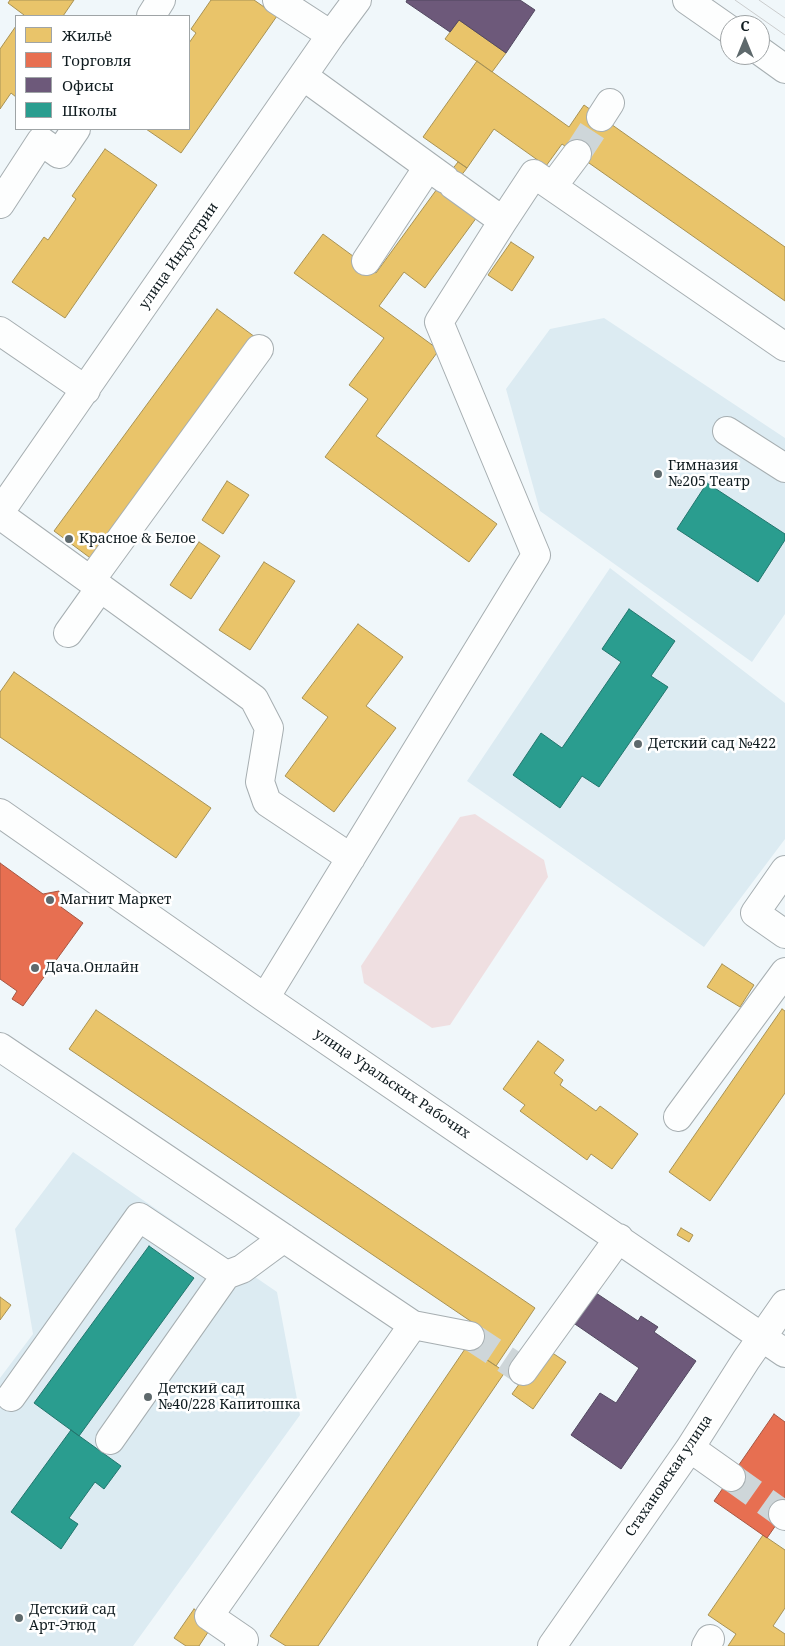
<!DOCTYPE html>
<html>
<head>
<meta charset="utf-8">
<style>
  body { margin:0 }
  #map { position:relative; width:785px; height:1646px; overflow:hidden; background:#f0f7fa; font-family:"Noto Serif",serif }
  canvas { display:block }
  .legend { position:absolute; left:15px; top:15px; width:175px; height:115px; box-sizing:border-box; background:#fff; border:1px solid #9fa4a6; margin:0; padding:6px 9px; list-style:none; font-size:15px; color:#101c20 }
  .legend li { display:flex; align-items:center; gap:10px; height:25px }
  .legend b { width:25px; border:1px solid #9fa4a6 }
  .north { position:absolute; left:720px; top:15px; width:50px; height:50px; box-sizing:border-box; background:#fff; border:1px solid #9fa4a6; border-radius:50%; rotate:0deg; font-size:14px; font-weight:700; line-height:20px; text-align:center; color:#101c20 }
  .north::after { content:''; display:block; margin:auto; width:18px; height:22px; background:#5e696c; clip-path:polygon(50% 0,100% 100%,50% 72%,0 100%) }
</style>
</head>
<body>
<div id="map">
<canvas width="785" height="1646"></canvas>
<ul class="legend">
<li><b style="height:14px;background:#e9c46a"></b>Жильё</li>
<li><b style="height:14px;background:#e76f51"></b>Торговля</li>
<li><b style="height:14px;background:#6d597a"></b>Офисы</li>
<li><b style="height:14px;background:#2a9d8f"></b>Школы</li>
</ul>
<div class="north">С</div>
</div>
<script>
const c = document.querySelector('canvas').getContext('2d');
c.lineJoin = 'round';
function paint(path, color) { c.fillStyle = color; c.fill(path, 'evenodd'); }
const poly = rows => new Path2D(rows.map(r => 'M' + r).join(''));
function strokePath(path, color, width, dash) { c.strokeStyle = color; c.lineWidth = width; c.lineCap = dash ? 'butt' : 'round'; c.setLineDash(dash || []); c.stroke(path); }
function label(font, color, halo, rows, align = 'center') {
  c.font = font + ' "Noto Serif",serif'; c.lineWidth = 5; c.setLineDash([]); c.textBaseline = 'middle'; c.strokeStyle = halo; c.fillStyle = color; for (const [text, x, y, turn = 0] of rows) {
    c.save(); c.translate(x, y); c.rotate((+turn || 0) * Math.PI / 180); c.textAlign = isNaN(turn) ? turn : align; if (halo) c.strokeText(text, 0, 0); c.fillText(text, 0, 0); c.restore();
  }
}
const built = poly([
  [604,318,785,438,785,614,752,662,540,511,506,389,550,329],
  [610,568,785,703,785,839,704,947,467,781],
  [73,1152,277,1292,300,1415,133,1646,0,1646,0,1378,33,1334,15,1229]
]);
const green = poly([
  [475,814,544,860,548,877,450,1025,432,1028,364,983,361,966,460,817]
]);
const homes = poly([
  [10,0,74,0,63,16,23,16,24,15,8,3,10,0],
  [211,0,254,0,277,16,181,153,146,129,189,129,189,43,196,33,191,29,211,0],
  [459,20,506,53,492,72,445,39,459,20],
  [16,26,16,97,11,93,0,109,0,49,16,26],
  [477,61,569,127,584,105,785,247,785,301,562,144,546,166,494,129,467,168,423,137,477,61],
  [105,149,157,185,65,318,12,282,44,237,48,240,76,199,72,196,105,149],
  [458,162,467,168,446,195,437,189,458,162],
  [437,189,477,217,425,288,404,272,379,306,439,350,376,436,497,524,469,562,325,457,368,399,349,385,384,338,294,273,323,234,376,273,437,189],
  [511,242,534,257,512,291,488,275,511,242],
  [217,309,255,337,93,560,54,531,217,309],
  [227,481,249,495,223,534,202,520,227,481],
  [199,542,220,556,191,599,170,585,199,542],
  [264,562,295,581,250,650,219,630,264,562],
  [358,624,403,657,366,706,396,728,334,812,285,776,328,717,302,698,358,624],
  [14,672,211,808,176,858,0,737,0,692,14,672],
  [722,964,754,985,740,1007,707,987,722,964],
  [782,1009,785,1011,785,1093,710,1201,669,1172,782,1009],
  [96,1010,535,1308,496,1366,484,1358,497,1339,69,1049,96,1010],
  [538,1041,564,1060,554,1073,563,1080,560,1085,596,1111,600,1106,638,1134,612,1169,591,1154,587,1160,520,1111,525,1105,503,1089,538,1041],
  [681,1228,693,1235,689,1242,677,1235,681,1228],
  [0,1297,11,1305,0,1320,0,1297],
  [467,1346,505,1372,318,1646,286,1646,270,1636,467,1346],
  [545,1348,566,1362,533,1409,512,1394,545,1348],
  [763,1535,785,1550,785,1608,773,1626,785,1634,785,1646,728,1646,736,1634,708,1615,763,1535],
  [194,1609,214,1623,199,1646,186,1646,174,1638,194,1609]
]);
const shops = poly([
  [0,863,43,894,59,891,61,907,83,923,23,1006,12,999,17,991,0,979,0,863],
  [774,1414,785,1422,785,1512,767,1538,714,1501,774,1414]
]);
const offices = poly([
  [407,0,520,0,535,10,506,53,459,20,450,32,406,2,407,0],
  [593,1291,638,1321,641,1316,658,1327,654,1332,696,1361,621,1469,571,1435,600,1393,616,1403,639,1368,572,1322,593,1291]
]);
const schools = poly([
  [707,483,785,534,785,540,758,582,677,529,707,483],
  [629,609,675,641,651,676,668,687,599,787,582,776,560,808,513,775,541,733,562,748,621,662,602,649,629,609],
  [149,1246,194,1278,79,1436,34,1403,149,1246],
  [71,1430,121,1466,104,1489,95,1482,69,1518,78,1524,61,1549,11,1512,71,1430]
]);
const minorTunnel = poly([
  [577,154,601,117],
  [470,1336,523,1371],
  [731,1477,783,1514]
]);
const minor = poly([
  [277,0,331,35],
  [151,16,161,0],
  [303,76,445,179],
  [601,117,610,103],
  [553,186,577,154],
  [0,204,41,141,59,154,76,129],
  [503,221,534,174,785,347],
  [366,261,428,167],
  [0,331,86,390],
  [727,431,785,468],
  [0,512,331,35,357,0],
  [0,515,254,699,269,728,260,782,267,802,351,858],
  [91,580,259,349],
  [68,633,100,588],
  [0,813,265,998,785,1353],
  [785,870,755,913,785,934],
  [265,998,536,555,439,322,503,221,453,185],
  [0,1047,413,1325,209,1616,244,1640,239,1646],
  [678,1117,785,972],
  [413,1325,470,1336],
  [523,1371,619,1238],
  [11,1397,139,1217,226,1275],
  [110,1440,226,1275,242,1269,284,1238],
  [690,1448,731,1477],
  [783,1514,785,1516],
  [552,1646,690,1448,746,1360,785,1304],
  [706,1646,710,1639]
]);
const major = poly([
  [687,0,730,30],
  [760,51,785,69]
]);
const tram = poly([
  [735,0,785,35],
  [759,0,785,18]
]);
const markers = [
  [658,474,5,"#5e696c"],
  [69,539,5,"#5e696c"],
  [638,744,5,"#5e696c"],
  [50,900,5,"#5e696c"],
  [35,968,5,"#5e696c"],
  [148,1397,5,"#5e696c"],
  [19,1618,5,"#5e696c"]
];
const streetNames = [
  ["улица Индустрии",179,256,-55],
  ["улица Уральских Рабочих",392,1084,34],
  ["Стахановская улица",669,1476,-56]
];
const poiNames = [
  ["Гимназия",668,466],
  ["№205 Театр",668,482],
  ["Красное & Белое",79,539],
  ["Детский сад №422",648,744],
  ["Магнит Маркет",60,900],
  ["Дача.Онлайн",45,968],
  ["Детский сад",158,1389],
  ["№40/228 Капитошка",158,1405],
  ["Детский сад",29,1610],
  ["Арт-Этюд",29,1626]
];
paint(built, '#dcebf2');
paint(green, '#efdfe1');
paint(homes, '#e9c46a');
strokePath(homes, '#a89254', 1);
paint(shops, '#e76f51');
strokePath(shops, '#a65642', 1);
paint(offices, '#6d597a');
strokePath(offices, '#51475f', 1);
paint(schools, '#2a9d8f');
strokePath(schools, '#22766e', 1);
strokePath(minorTunnel, '#ced6d9', 28, [28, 14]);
strokePath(minor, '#a6aeb1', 30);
strokePath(major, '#a6aeb1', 30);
strokePath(minor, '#fdfefe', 28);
strokePath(major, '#fdfefe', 28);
strokePath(tram, '#cacccd', 1);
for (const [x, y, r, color] of markers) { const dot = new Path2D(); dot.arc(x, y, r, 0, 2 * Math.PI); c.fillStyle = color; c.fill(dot); strokePath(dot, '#fff', 2); }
label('14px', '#101c20', '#fff', streetNames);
label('14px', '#101c20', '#fff', poiNames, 'left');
</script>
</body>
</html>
